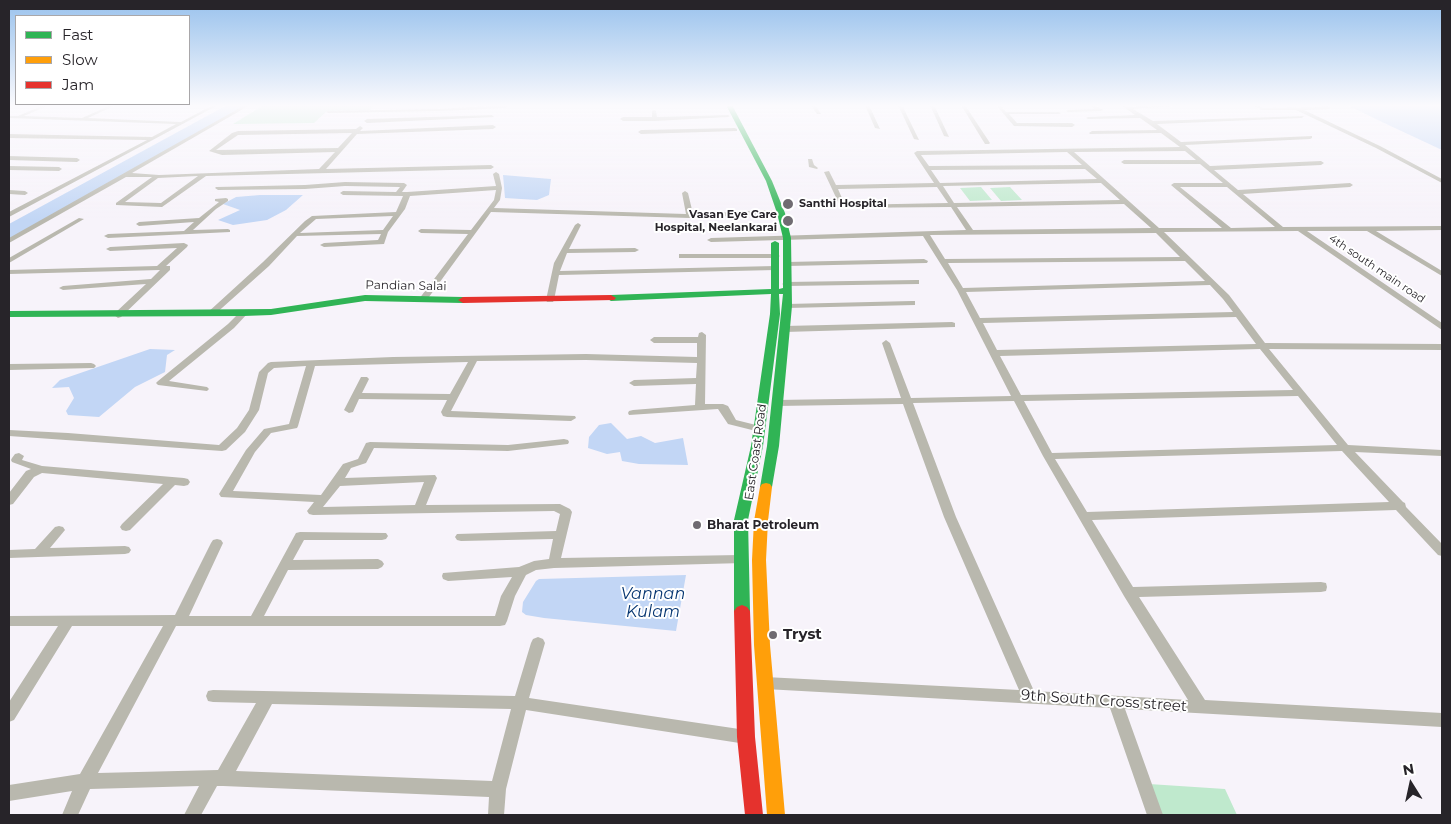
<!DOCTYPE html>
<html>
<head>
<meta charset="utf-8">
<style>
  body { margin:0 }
  #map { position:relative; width:1451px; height:824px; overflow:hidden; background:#f7f3fa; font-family:Montserrat,sans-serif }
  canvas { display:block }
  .frame { position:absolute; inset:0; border:10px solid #272429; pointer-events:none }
  .legend { position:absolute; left:15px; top:15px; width:175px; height:90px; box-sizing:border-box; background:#fff; border:1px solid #a9a7a9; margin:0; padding:6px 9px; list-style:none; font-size:15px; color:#272429 }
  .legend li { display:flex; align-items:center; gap:10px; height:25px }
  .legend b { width:25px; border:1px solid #a9a7a9 }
  .north { position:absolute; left:1386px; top:759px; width:50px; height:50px; -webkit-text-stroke:4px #fff; paint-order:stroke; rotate:350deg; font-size:14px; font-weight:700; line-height:20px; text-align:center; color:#272429 }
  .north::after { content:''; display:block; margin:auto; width:18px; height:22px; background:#272429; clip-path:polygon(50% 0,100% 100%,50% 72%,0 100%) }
</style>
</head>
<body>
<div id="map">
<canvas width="1451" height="824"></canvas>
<div class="frame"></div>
<ul class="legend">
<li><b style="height:6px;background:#30b455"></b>Fast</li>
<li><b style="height:6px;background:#ff9f0a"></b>Slow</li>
<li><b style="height:6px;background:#e5322d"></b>Jam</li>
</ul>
<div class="north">N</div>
</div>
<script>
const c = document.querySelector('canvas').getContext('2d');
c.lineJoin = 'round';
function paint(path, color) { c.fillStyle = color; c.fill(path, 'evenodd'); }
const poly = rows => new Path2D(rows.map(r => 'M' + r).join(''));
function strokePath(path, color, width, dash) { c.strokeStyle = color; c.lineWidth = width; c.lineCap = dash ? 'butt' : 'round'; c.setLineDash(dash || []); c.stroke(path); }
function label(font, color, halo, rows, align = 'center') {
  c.font = font + ' Montserrat,sans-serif'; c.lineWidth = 4; c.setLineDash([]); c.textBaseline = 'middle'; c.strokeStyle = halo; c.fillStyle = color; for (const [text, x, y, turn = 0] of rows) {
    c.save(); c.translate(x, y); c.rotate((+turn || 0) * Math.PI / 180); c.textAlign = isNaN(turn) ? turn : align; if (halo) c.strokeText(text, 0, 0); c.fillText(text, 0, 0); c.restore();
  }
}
const green = poly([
  [264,105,375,105,370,110,327,111,314,123,233,124],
  [981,187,992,200,970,201,960,188],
  [1010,187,1022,200,1001,201,990,188],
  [1149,784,1225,789,1237,815,1160,815]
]);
const water = poly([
  [227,105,246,105,9,241,9,224],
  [1347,105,1442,105,1442,150,1382,122],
  [503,175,551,179,549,195,537,200,505,198],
  [260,195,303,195,286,210,267,220,233,225,218,220,240,210,223,204,236,197],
  [150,349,175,350,167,355,165,372,135,387,99,417,68,415,66,411,74,398,69,387,52,388,60,380],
  [611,423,627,439,641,436,655,443,683,438,688,465,639,464,622,461,620,452,607,454,588,448,589,437,599,425],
  [686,575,676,631,544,618,526,615,522,612,523,602,536,581,539,579]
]);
const street = poly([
  [44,105,49,105,24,116,82,118,111,105,116,105,88,118,181,122,213,105,218,105,9,217,9,212,147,140,9,138,9,134,152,137,176,124,9,118,9,116,18,116,44,105],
  [245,105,250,105,132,173,159,175,319,169,335,152,222,155,209,151,232,133,238,131,356,129,360,126,363,128,360,131,493,125,496,127,493,129,357,134,326,169,491,165,494,167,491,169,206,176,162,207,116,205,116,203,152,177,126,177,9,243,9,238,245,105],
  [352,133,338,148,216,150,238,135,352,133],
  [198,176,161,203,125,202,158,178,198,176],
  [508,105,505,108,437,111,328,113,326,112,328,111,437,109,508,105],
  [811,105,815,105,821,114,817,114,811,105],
  [865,105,869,105,880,129,875,128,865,105],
  [898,105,902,105,919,140,914,139,898,105],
  [930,105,934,105,949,137,944,136,930,105],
  [961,105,965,105,990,143,989,144,985,144,961,105],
  [996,105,1000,105,1006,112,1059,112,1061,113,1059,114,1009,114,1017,123,1072,123,1075,125,1072,127,1014,126,996,105],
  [1089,105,1094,105,1103,110,1101,111,1068,112,1066,111,1068,110,1095,109,1089,105],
  [1121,105,1129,107,1187,105,1133,109,1153,121,1304,116,1302,118,1157,124,1181,142,1312,136,1312,138,1310,139,1185,145,1210,166,1321,161,1324,163,1321,165,1214,170,1238,190,1350,183,1353,185,1350,187,1243,194,1283,227,1442,226,1442,230,1376,231,1442,271,1442,276,1367,231,1307,231,1442,323,1442,330,1298,231,1164,232,1229,295,1265,343,1442,344,1442,350,1269,349,1348,445,1442,450,1442,456,1355,452,1403,502,1405,503,1406,507,1442,544,1442,556,1438,555,1396,510,1092,520,1133,587,1321,582,1326,583,1327,587,1326,591,1321,592,1139,597,1205,700,1442,713,1442,727,1125,709,1163,815,1147,815,1110,708,765,689,760,687,758,683,760,679,765,677,1019,690,944,517,903,404,777,406,772,403,777,400,901,398,882,343,886,340,890,343,911,398,1011,396,957,290,923,236,711,242,707,240,711,238,966,230,951,207,841,208,824,172,829,171,836,185,934,183,914,153,917,151,1180,147,1161,133,1090,134,1089,133,1092,131,1157,130,1140,118,1088,119,1086,118,1088,117,1135,115,1121,105],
  [1185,151,1196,160,1124,160,1121,162,1124,164,1200,164,1223,183,1174,183,1171,185,1222,228,1159,228,1074,152,1185,151],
  [1067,152,1082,165,929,166,921,155,1067,152],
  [1085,169,1097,179,940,183,931,170,1085,169],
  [1101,183,1120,200,954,203,943,186,1101,183],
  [937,187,948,203,845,205,838,189,937,187],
  [1180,187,1227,187,1275,227,1231,228,1180,187],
  [1124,204,1151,228,973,230,957,207,1124,204],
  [1156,233,1180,257,945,259,930,235,1156,233],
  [1185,261,1205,281,963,288,948,263,1185,261],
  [1210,285,1223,299,1233,312,980,318,966,292,1210,285],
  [1236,317,1256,344,997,350,983,323,1236,317],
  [1260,349,1293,390,1021,395,1000,356,1260,349],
  [1298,396,1337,445,1052,453,1024,401,1298,396],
  [1014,401,1043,456,1124,596,1188,700,1034,691,956,517,913,403,1014,401],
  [1342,451,1389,502,1087,512,1055,459,1342,451],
  [1252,105,1257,105,1263,108,1322,107,1320,105,1325,105,1331,108,1329,109,1304,110,1380,146,1442,179,1442,183,1376,148,1296,110,1262,110,1252,105],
  [654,110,656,111,657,117,728,115,730,116,728,117,655,121,623,121,620,119,623,117,652,117,652,111,654,110],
  [492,115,494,117,367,123,364,121,367,119,492,115],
  [735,128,737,129,737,131,641,134,638,132,641,130,735,128],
  [9,156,77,158,80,160,77,162,9,160,9,156],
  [808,159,812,159,814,165,818,168,817,169,809,167,808,159],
  [9,166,59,167,62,169,59,171,9,170,9,166],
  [496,172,499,174,502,188,500,200,494,208,686,214,682,193,685,191,688,193,693,214,771,210,774,212,771,214,690,218,491,212,426,301,423,301,419,299,468,234,421,233,418,231,421,229,471,230,494,200,496,190,410,196,405,209,388,232,384,244,324,247,320,245,324,243,378,240,381,234,297,236,269,266,213,316,210,316,206,314,263,262,305,221,312,216,396,212,403,196,343,195,340,193,343,191,396,192,400,187,345,186,305,189,218,190,215,188,216,187,305,185,345,182,404,183,407,185,402,192,407,192,496,186,493,174,496,172],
  [393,216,383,230,300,233,316,219,393,216],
  [9,190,25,191,28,193,25,195,9,194,9,190],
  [226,198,228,199,228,201,216,209,193,230,228,229,230,230,230,232,108,238,104,236,108,234,184,231,194,222,139,226,136,224,139,222,199,218,219,202,215,201,215,199,226,198],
  [79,218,84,219,9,263,9,258,79,218],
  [578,223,581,225,569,249,635,248,639,250,635,252,567,253,560,271,775,266,779,268,775,270,559,275,554,300,553,302,547,302,546,300,554,263,575,225,578,223],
  [184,243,188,245,187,247,166,266,170,266,170,270,121,317,118,318,114,315,115,313,146,284,63,290,59,288,63,286,151,279,160,270,9,274,9,270,157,266,177,248,110,251,106,249,110,247,184,243],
  [679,254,776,254,780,256,776,258,679,258,679,254],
  [924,259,928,261,927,263,787,266,783,264,787,262,924,259],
  [916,280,919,280,919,284,786,286,782,284,786,282,916,280],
  [912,301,915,301,915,305,787,308,783,306,787,304,912,301],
  [241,311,247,311,248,313,234,328,169,381,207,387,209,389,207,391,158,385,156,383,158,381,228,324,241,311],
  [952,322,955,323,955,327,785,332,781,329,785,326,952,322],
  [702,332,706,335,705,404,723,404,728,406,736,420,764,427,765,429,764,431,760,432,728,424,718,409,629,415,628,413,629,411,633,410,695,405,696,384,634,386,629,383,634,380,696,378,697,363,586,360,477,361,451,411,575,416,576,418,571,421,447,417,443,416,441,412,447,400,359,399,353,412,349,413,344,410,361,377,367,377,369,379,362,393,450,394,468,362,315,366,298,426,297,428,271,433,255,452,233,491,321,495,343,464,358,459,366,443,370,442,508,445,564,439,568,440,569,442,568,444,508,451,374,448,366,463,351,468,345,478,435,475,437,478,426,505,560,504,570,509,572,512,561,558,740,555,744,557,746,560,744,563,554,568,536,570,526,575,515,596,507,621,505,625,500,626,176,626,98,773,218,770,256,703,213,702,208,701,206,696,208,691,213,690,515,696,531,643,533,639,538,637,543,639,545,643,529,698,746,730,751,732,754,737,751,742,746,744,526,710,506,789,504,815,488,815,489,797,223,786,217,786,201,815,184,815,199,786,90,789,78,815,62,815,72,791,9,801,9,785,80,774,163,626,72,626,14,720,9,722,9,702,58,626,9,626,9,616,175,615,211,543,213,540,217,539,221,540,223,543,189,616,251,616,296,533,300,532,386,533,388,536,386,539,382,540,304,540,293,560,378,559,382,561,384,564,382,567,378,569,288,570,264,616,495,616,501,596,512,577,448,581,443,579,442,576,443,573,519,567,534,561,549,559,553,539,461,541,457,540,455,537,457,534,556,531,560,514,554,511,313,515,309,514,307,511,314,502,221,497,219,494,246,450,264,429,289,424,306,366,274,368,268,373,259,410,245,432,226,450,222,451,9,436,9,430,68,433,219,445,237,428,249,410,259,372,268,363,271,362,393,357,586,354,697,357,697,343,654,343,650,340,654,337,698,337,699,333,702,332],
  [424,482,415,505,323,507,340,486,424,482],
  [272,704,511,709,492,781,236,771,272,704],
  [91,363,94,364,96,366,94,368,9,370,9,364,91,363],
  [19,453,24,456,22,460,42,466,184,478,188,479,190,482,188,485,184,486,175,485,130,530,126,531,122,530,120,527,122,524,163,484,42,473,34,477,13,504,9,505,9,493,26,471,31,469,12,462,11,460,12,458,15,454,19,453],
  [59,526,63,527,65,530,50,548,125,546,129,547,131,550,129,553,125,554,9,558,9,550,35,549,55,527,59,526]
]);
const fast = poly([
  [726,105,732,105,772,181,785,213,791,238,792,306,779,446,772,487,770,490,762,490,760,487,767,446,783,294,779,294,780,314,763,446,748,520,750,611,747,615,742,617,737,615,734,611,734,520,751,446,770,314,771,294,611,301,606,298,611,295,771,289,771,243,775,241,779,243,779,289,783,288,783,238,777,213,766,181,726,105],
  [365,295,463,297,468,300,463,303,365,301,271,315,244,316,9,317,9,311,271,309,365,295]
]);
const slow = poly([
  [766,483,770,484,772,487,768,521,766,560,770,645,785,815,767,815,754,645,752,560,754,521,760,487,762,484,766,483]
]);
const jam = poly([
  [611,295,616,298,614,300,463,303,458,300,463,297,611,295],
  [742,605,747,607,750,611,755,737,763,815,745,815,737,737,734,611,737,607,742,605]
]);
const markers = [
  [788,204,6,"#706c72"],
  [788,221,6,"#706c72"],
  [697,525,5,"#706c72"],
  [773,635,5,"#706c72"]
];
const farPoinames = [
  ["Santhi Hospital",799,204],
  ["Vasan Eye Care",777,215,"right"],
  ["Hospital, Neelankarai",777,228,"right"]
];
const farStreetnames = [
  ["4th south main road",1377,269,34]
];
const streetNames = [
  ["Pandian Salai",406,286,1],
  ["East Coast Road",756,452,-82]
];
const poiNames = [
  ["Bharat Petroleum",707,525]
];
const nearPoinames = [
  ["Tryst",783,635]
];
const nearStreetnames = [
  ["9th South Cross street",1104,701,4]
];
const nearWaternames = [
  ["Vannan",653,594],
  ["Kulam",653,612]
];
paint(green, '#bfe9cd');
paint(water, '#c2d6f5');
paint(street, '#b9b8ae');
paint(fast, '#30b455');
paint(slow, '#ff9f0a');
paint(jam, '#e5322d');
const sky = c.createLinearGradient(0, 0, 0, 220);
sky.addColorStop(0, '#99c2ed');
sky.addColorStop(0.48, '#fbfafd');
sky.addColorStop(1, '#fbfafd00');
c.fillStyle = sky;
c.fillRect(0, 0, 1451, 220);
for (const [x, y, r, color] of markers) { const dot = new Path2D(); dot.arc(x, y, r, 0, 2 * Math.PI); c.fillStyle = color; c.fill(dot); strokePath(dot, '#fff', 2); }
label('bold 11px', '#272429', '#fff', farPoinames, 'left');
label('11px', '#272429', '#fff', farStreetnames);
label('12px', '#272429', '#fff', streetNames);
label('bold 12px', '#272429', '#fff', poiNames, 'left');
label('bold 15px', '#272429', '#fff', nearPoinames, 'left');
label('15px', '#272429', '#fff', nearStreetnames);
label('italic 16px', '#043470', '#fff', nearWaternames);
</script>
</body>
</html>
